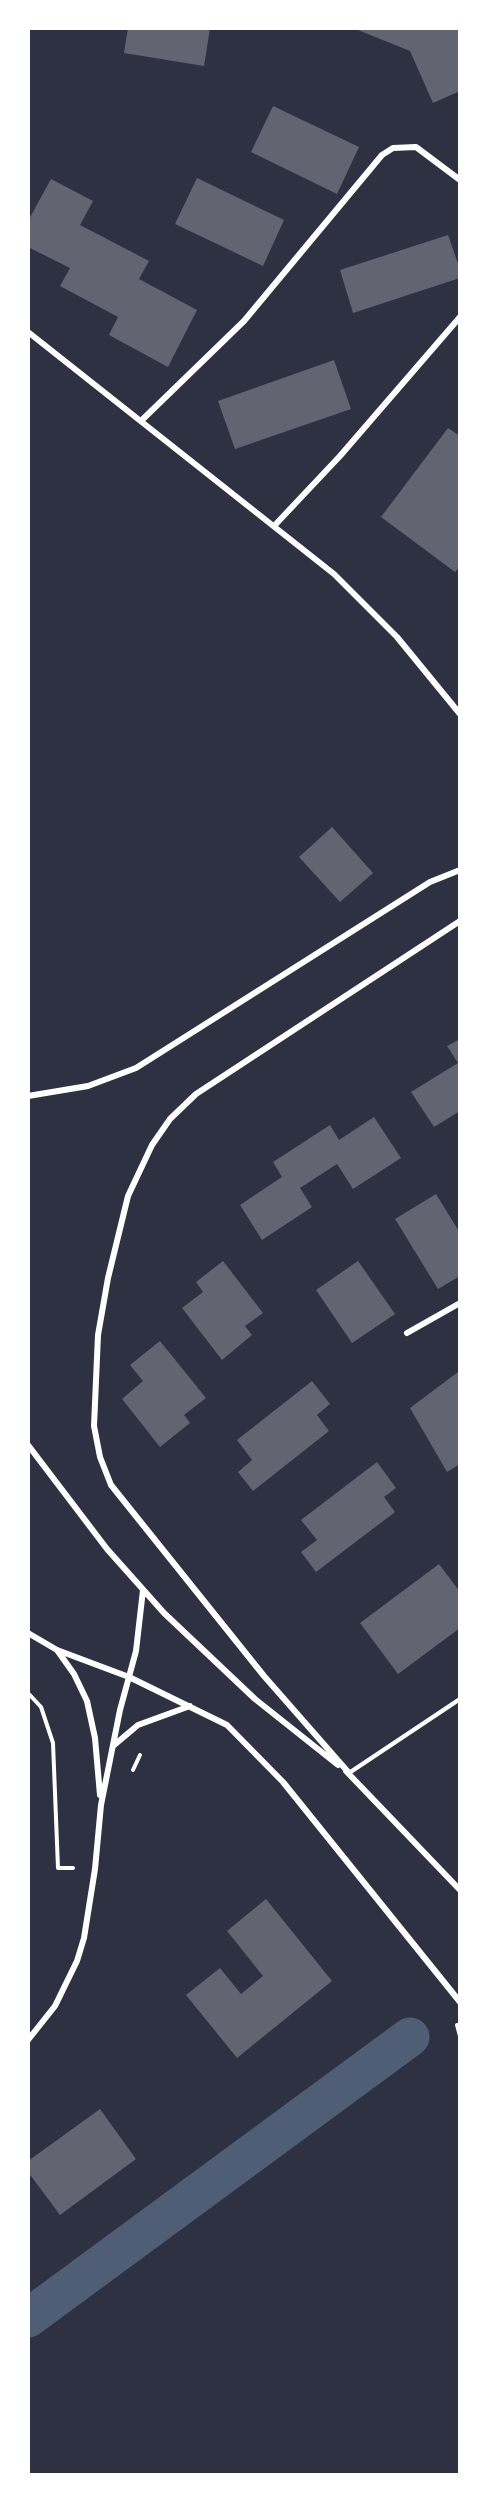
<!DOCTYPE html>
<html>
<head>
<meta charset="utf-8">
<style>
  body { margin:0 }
  #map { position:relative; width:488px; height:2503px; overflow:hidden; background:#2d3142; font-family:Inter,sans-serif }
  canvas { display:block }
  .frame { position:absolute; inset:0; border:30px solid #fff; pointer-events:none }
</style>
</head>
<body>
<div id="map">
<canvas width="488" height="2503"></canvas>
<div class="frame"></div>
</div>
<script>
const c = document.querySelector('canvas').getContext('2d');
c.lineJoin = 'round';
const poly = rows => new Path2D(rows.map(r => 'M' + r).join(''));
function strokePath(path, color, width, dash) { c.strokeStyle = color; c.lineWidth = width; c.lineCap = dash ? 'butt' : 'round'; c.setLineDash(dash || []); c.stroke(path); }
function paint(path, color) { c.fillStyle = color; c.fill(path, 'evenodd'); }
const canal = poly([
  [28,2318,410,2037]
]);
const building = poly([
  [128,28,210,28,204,66,124,53],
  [353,28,460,28,460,91,433,103,410,51],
  [273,106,359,147,337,194,251,152],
  [197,178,284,220,263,266,175,224],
  [51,179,93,201,80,225,149,261,139,279,197,310,168,367,109,335,118,317,60,286,70,268,28,247,28,221],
  [448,235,460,269,460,278,353,313,340,270],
  [334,360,351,409,235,449,218,401],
  [448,428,460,436,460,567,455,572,381,517],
  [332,827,373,873,340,902,299,857],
  [460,1039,460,1111,434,1127,411,1092,458,1063,447,1046],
  [374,1117,401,1158,353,1189,337,1164,300,1188,312,1207,262,1240,240,1205,282,1177,273,1162,330,1125,339,1140],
  [436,1194,460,1233,460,1276,438,1289,395,1219],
  [223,1261,263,1313,245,1326,252,1335,222,1360,182,1308,203,1292,196,1282],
  [358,1261,395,1314,352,1343,316,1290],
  [160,1341,206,1398,184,1415,190,1423,160,1447,122,1399,143,1381,130,1365],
  [458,1372,460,1464,447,1472,410,1408],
  [312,1381,330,1404,317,1415,329,1431,253,1491,238,1472,252,1460,237,1440],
  [377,1462,396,1488,384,1497,395,1512,316,1572,301,1552,317,1540,301,1520],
  [439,1564,460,1592,460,1628,398,1674,360,1623],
  [266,1899,332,1981,237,2058,186,1995,220,1968,241,1994,263,1976,227,1931],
  [100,2109,136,2159,60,2215,28,2172,28,2161]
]);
const path = poly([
  [28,1693,41,1707,53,1743,58,1868,73,1868],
  [133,1770,140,1755],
  [457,2025,460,2036]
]);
const service = poly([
  [349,1773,460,1699]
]);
const minor = poly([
  [28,332,334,574,397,637,460,714],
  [142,420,244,321,382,155,393,148,416,147,460,180],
  [275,525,340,456,460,317],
  [28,1096,88,1086,136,1068,430,882,460,870],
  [407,1333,460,1303],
  [28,1445,107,1549,164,1613,255,1699,338,1765],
  [28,1633,57,1650,129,1677,227,1725,283,1782,460,2002],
  [57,1650,74,1674,87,1701,95,1738,100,1795],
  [113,1746,138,1725,190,1706],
  [346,1771,460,1890],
  [349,1773,264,1676,111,1485,100,1457,94,1426,98,1335,108,1278,128,1196,152,1145,170,1119,196,1094,460,921],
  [28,2040,55,2006,77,1961,84,1938,95,1869,101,1805,120,1710,136,1651,143,1590]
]);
strokePath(canal, '#4f5d75', 39);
paint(building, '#626471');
strokePath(path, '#fff', 4);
strokePath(service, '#fff', 4.5);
strokePath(minor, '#fff', 6);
</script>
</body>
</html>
